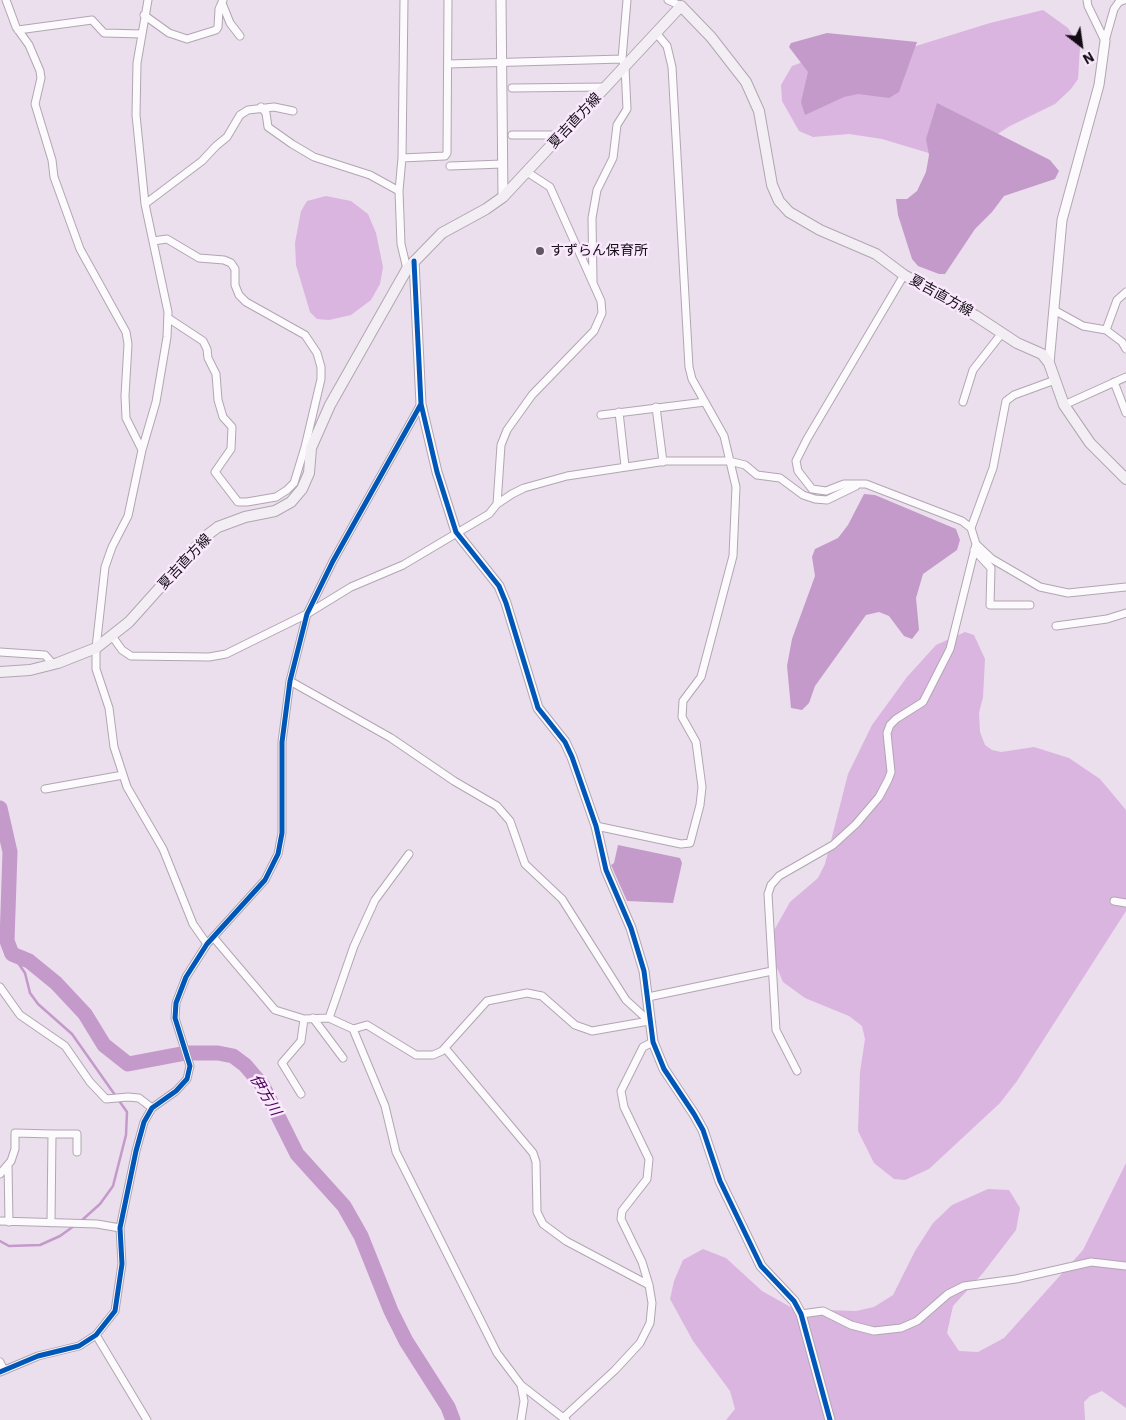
<!DOCTYPE html>
<html>
<head>
<meta charset="utf-8">
<style>
  body { margin:0 }
  #map { position:relative; width:1126px; height:1420px; overflow:hidden; background:#ecdfed; font-family:"IBM Plex Sans",sans-serif }
  canvas { display:block }
  .north { position:absolute; left:1056px; top:20px; width:50px; height:50px; -webkit-text-stroke:4px #fae8fd; paint-order:stroke; rotate:150deg; font-size:14px; font-weight:700; line-height:20px; text-align:center; color:#130c14 }
  .north::after { content:''; display:block; margin:auto; width:18px; height:22px; background:#130c14; clip-path:polygon(50% 0,100% 100%,50% 72%,0 100%) }
</style>
</head>
<body>
<div id="map">
<canvas width="1126" height="1420"></canvas>
<div class="north">N</div>
</div>
<script>
const c = document.querySelector('canvas').getContext('2d');
c.lineJoin = 'round';
function paint(path, color) { c.fillStyle = color; c.fill(path, 'evenodd'); }
const poly = rows => new Path2D(rows.map(r => 'M' + r).join(''));
function strokePath(path, color, width, dash) { c.strokeStyle = color; c.lineWidth = width; c.lineCap = dash ? 'butt' : 'round'; c.setLineDash(dash || []); c.stroke(path); }
function label(font, color, halo, rows, align = 'center') {
  c.font = font + ' "IBM Plex Sans","Noto Sans JP",sans-serif'; c.lineWidth = 5; c.setLineDash([]); c.textBaseline = 'middle'; c.strokeStyle = halo; c.fillStyle = color; for (const [text, x, y, turn = 0] of rows) {
    c.save(); c.translate(x, y); c.rotate((+turn || 0) * Math.PI / 180); c.textAlign = isNaN(turn) ? turn : align; if (halo) c.strokeText(text, 0, 0); c.fillText(text, 0, 0); c.restore();
  }
}
const forest = poly([
  [1043,10,1068,28,1080,47,1078,79,1071,89,1055,104,1010,126,985,142,932,154,882,139,849,134,813,137,799,131,782,101,781,85,792,66,803,62,916,46,990,23],
  [326,196,351,201,368,214,376,233,383,267,380,284,371,300,351,315,329,320,317,319,310,312,296,265,295,243,301,211,307,201],
  [965,632,974,635,985,659,983,697,979,713,980,732,985,745,992,750,1001,752,1034,747,1069,758,1100,779,1126,810,1126,911,1017,1081,1000,1103,929,1169,905,1180,894,1179,874,1163,858,1131,860,1072,865,1039,862,1026,849,1016,805,998,783,982,772,956,772,934,790,902,818,878,825,864,848,774,872,725,907,677,936,645],
  [1126,1163,1126,1408,1102,1391,1090,1396,1084,1402,1085,1420,726,1420,735,1409,730,1391,693,1341,670,1299,674,1281,683,1260,703,1249,726,1258,762,1291,794,1309,856,1311,874,1307,893,1295,915,1251,933,1223,952,1205,988,1189,1009,1190,1020,1208,1016,1230,983,1273,953,1306,947,1333,959,1351,978,1352,1004,1338,1083,1250]
]);
const water = poly([
  [827,33,917,42,899,92,889,98,858,94,844,97,805,115,801,102,808,72,789,47,791,43],
  [937,103,1050,160,1059,171,1055,179,1004,196,992,212,975,229,945,274,939,274,918,266,912,259,898,215,896,199,907,199,917,191,926,172,929,155,926,139],
  [864,494,875,495,956,529,960,540,957,550,923,574,916,598,919,630,912,639,904,636,889,616,879,612,866,615,815,686,809,703,802,710,791,708,787,666,792,639,815,576,812,557,815,549,838,538,848,525],
  [618,845,680,858,682,863,673,903,627,901,611,865,614,863]
]);
const stream = poly([
  [12,954,25,973,30,993,38,1004,72,1034,127,1112,126,1135,113,1186,100,1204,81,1221],
  [0,1241,9,1246,40,1245,60,1236,74,1226]
]);
const river = poly([
  [0,808,10,852,7,941,12,954,29,961,56,983,85,1014,104,1045,128,1064,186,1053,218,1053,233,1056,245,1065,263,1086,297,1154,344,1206,361,1236,391,1311,406,1341,448,1407,453,1420]
]);
const minor = poly([
  [6,0,16,27,29,45,40,71,41,78,35,104,52,160,54,177,80,249,126,332,128,344,125,396,126,418,142,450],
  [148,0,137,63,136,115,145,204,168,312,167,337,156,402,142,450,128,516,112,547,105,567,96,648,96,669,109,708,114,747,127,787,163,849,193,924,207,944],
  [404,0,402,158,399,191,401,244,407,269],
  [668,0,681,6],
  [1087,0,1088,6,1105,41],
  [222,3,230,23,240,36],
  [144,15,169,33,187,39,216,30,218,27,219,9,223,0],
  [18,30,92,20,104,33,142,34],
  [1105,41,1114,9,1119,2,1124,0],
  [448,64,622,59],
  [512,88,606,87],
  [261,107,266,113,268,127,292,144,314,157,370,175,399,191],
  [512,135,562,135],
  [402,158,445,156,447,153,448,0],
  [450,166,502,164],
  [145,204,202,161,216,146,227,137,240,115,248,110,274,107,293,111],
  [153,241,167,239,199,258,224,260,231,263,235,269,235,285,239,295,246,302,305,335,317,353,321,367,321,379,305,447,309,448],
  [593,282,592,218,597,190,613,158,617,125,627,109,625,67,622,59,627,0],
  [1126,292,1117,300,1106,330,1122,342,1126,349],
  [1054,310,1083,326,1106,330],
  [168,318,203,341,207,349,208,358,216,374,218,400,223,417,232,427,231,449,215,472,238,502,247,502,276,497,287,490,294,483,305,447],
  [1114,382,1126,413],
  [963,402,973,370,1002,333],
  [1064,405,1126,377],
  [656,407,663,462],
  [619,412,625,466],
  [601,415,705,402],
  [497,504,501,445,507,430,532,395,594,331,602,313,601,301,550,187,527,172],
  [971,528,993,468,1006,401,1014,395,1055,380],
  [976,544,992,559,1040,587,1068,593,1126,587],
  [974,550,991,568,990,605,1030,605],
  [1056,626,1107,619,1126,613],
  [112,636,122,650,131,656,209,657,226,654,307,614,351,587,403,565,489,514,497,504,512,494,524,488,567,476,666,461,729,461,745,465,757,475,780,478,803,495,815,499,827,500,856,486],
  [0,652,45,655,53,664],
  [290,681,391,738,454,781,497,806,510,821,525,864,562,899,626,1000,649,1021],
  [45,789,123,775],
  [596,826,681,844,690,843,700,805,702,787,696,742,682,717,683,701,701,677,733,556,736,487,724,436,692,379,689,367,672,67,667,46,657,34],
  [1114,901,1126,903],
  [214,938,275,1010,304,1019,329,1018,353,1029,367,1025,416,1055,433,1055,442,1051,487,1001,527,993,542,996,575,1025,592,1031,649,1021],
  [0,987,20,1015,65,1046,90,1082,106,1099,128,1097,139,1098,152,1108],
  [648,997,772,971],
  [313,1018,343,1058],
  [329,1018,354,946,375,900,409,854],
  [353,1029,385,1106,396,1152,497,1353,521,1385,566,1420],
  [445,1048,533,1153,536,1162,537,1212,543,1224,566,1241,649,1285],
  [797,1071,776,1030,768,894,771,885,779,876,833,845,856,824,879,797,888,780,891,772,887,733,890,725,896,719,923,702,950,649,976,544,971,528,962,521,866,484,844,484,826,491,812,489,798,471,796,461,807,439,904,275],
  [301,1094,282,1063,301,1041,304,1019],
  [52,1134,77,1134,77,1152],
  [8,1165,9,1222],
  [0,1174,11,1161,15,1149,15,1133,52,1134,51,1223],
  [0,1221,97,1224,120,1228],
  [801,1314,823,1311,851,1325,874,1331,901,1328,917,1321,948,1294,964,1286,1016,1279,1091,1262,1126,1266],
  [96,1335,147,1420],
  [0,1362,4,1370],
  [0,1372,38,1356,79,1346,96,1335,115,1311,122,1264,120,1228,136,1151,144,1122,152,1108,176,1091,187,1079,190,1066,175,1018,176,1003,186,977,207,944,265,880,278,854,282,833,282,742,290,681,307,614,333,561,421,404],
  [563,1418,615,1370,640,1343,650,1323,652,1303,649,1285,642,1262,621,1219,622,1211,647,1179,649,1159,624,1107,621,1091,643,1047,653,1042],
  [521,1420,524,1401,521,1385]
]);
const tertiary = poly([
  [501,0,503,197],
  [414,261,421,404,437,472,456,532,499,586,506,603,538,708,565,742,572,757,596,826,606,870,631,928,644,971,653,1042,664,1069,694,1114,703,1130,720,1181,761,1266,794,1301,801,1314,830,1420],
  [1049,363,1062,220,1099,85,1105,41]
]);
const secondary = poly([
  [0,672,30,670,58,663,96,648,129,622,206,536,218,527,245,517,275,511,291,502,302,489,309,473,311,448,330,405,407,269,442,233,486,209,503,197,681,6,711,37,746,82,759,111,772,185,779,201,789,212,820,230,876,254,904,275,976,316,1017,343,1042,354,1049,363,1064,405,1090,443,1126,479]
]);
const cycleway = poly([
  [414,261,421,404,437,472,456,532,499,586,506,603,538,708,565,742,572,757,596,826,606,870,631,928,644,971,653,1042,664,1069,694,1114,703,1130,720,1181,761,1266,794,1301,801,1314,830,1420],
  [0,1372,38,1356,79,1346,96,1335,115,1311,122,1264,120,1228,136,1151,144,1122,152,1108,176,1091,187,1079,190,1066,175,1018,176,1003,186,977,207,944,265,880,278,854,282,833,282,742,290,681,307,614,333,561,421,404]
]);
const markers = [
  [540,251,5,"#5f5660"]
];
const streetNames = [
  ["夏吉直方線",575,121,-47],
  ["夏吉直方線",941,296,29],
  ["夏吉直方線",185,562,-47]
];
const poiNames = [
  ["すずらん保育所",550,251]
];
const waterNames = [
  ["伊方川",265,1095,59]
];
paint(forest, '#dab5e0');
paint(water, '#c39aca');
strokePath(stream, '#c39aca', 2.5);
strokePath(river, '#c39aca', 15);
strokePath(minor, '#b0a6b2', 9);
strokePath(tertiary, '#b0a6b2', 11);
strokePath(secondary, '#b0a6b2', 12);
strokePath(minor, '#fcfafc', 7);
strokePath(tertiary, '#fcfafc', 9);
strokePath(secondary, '#f3eef4', 10);
strokePath(cycleway, '#0057b8', 5);
for (const [x, y, r, color] of markers) { const dot = new Path2D(); dot.arc(x, y, r, 0, 2 * Math.PI); c.fillStyle = color; c.fill(dot); strokePath(dot, '#fae8fd', 2); }
label('14px', '#130c14', '#fae8fd', streetNames);
label('14px', '#130c14', '#fae8fd', poiNames, 'left');
label('italic 15px', '#490155', '#fae8fd', waterNames);
</script>
</body>
</html>
